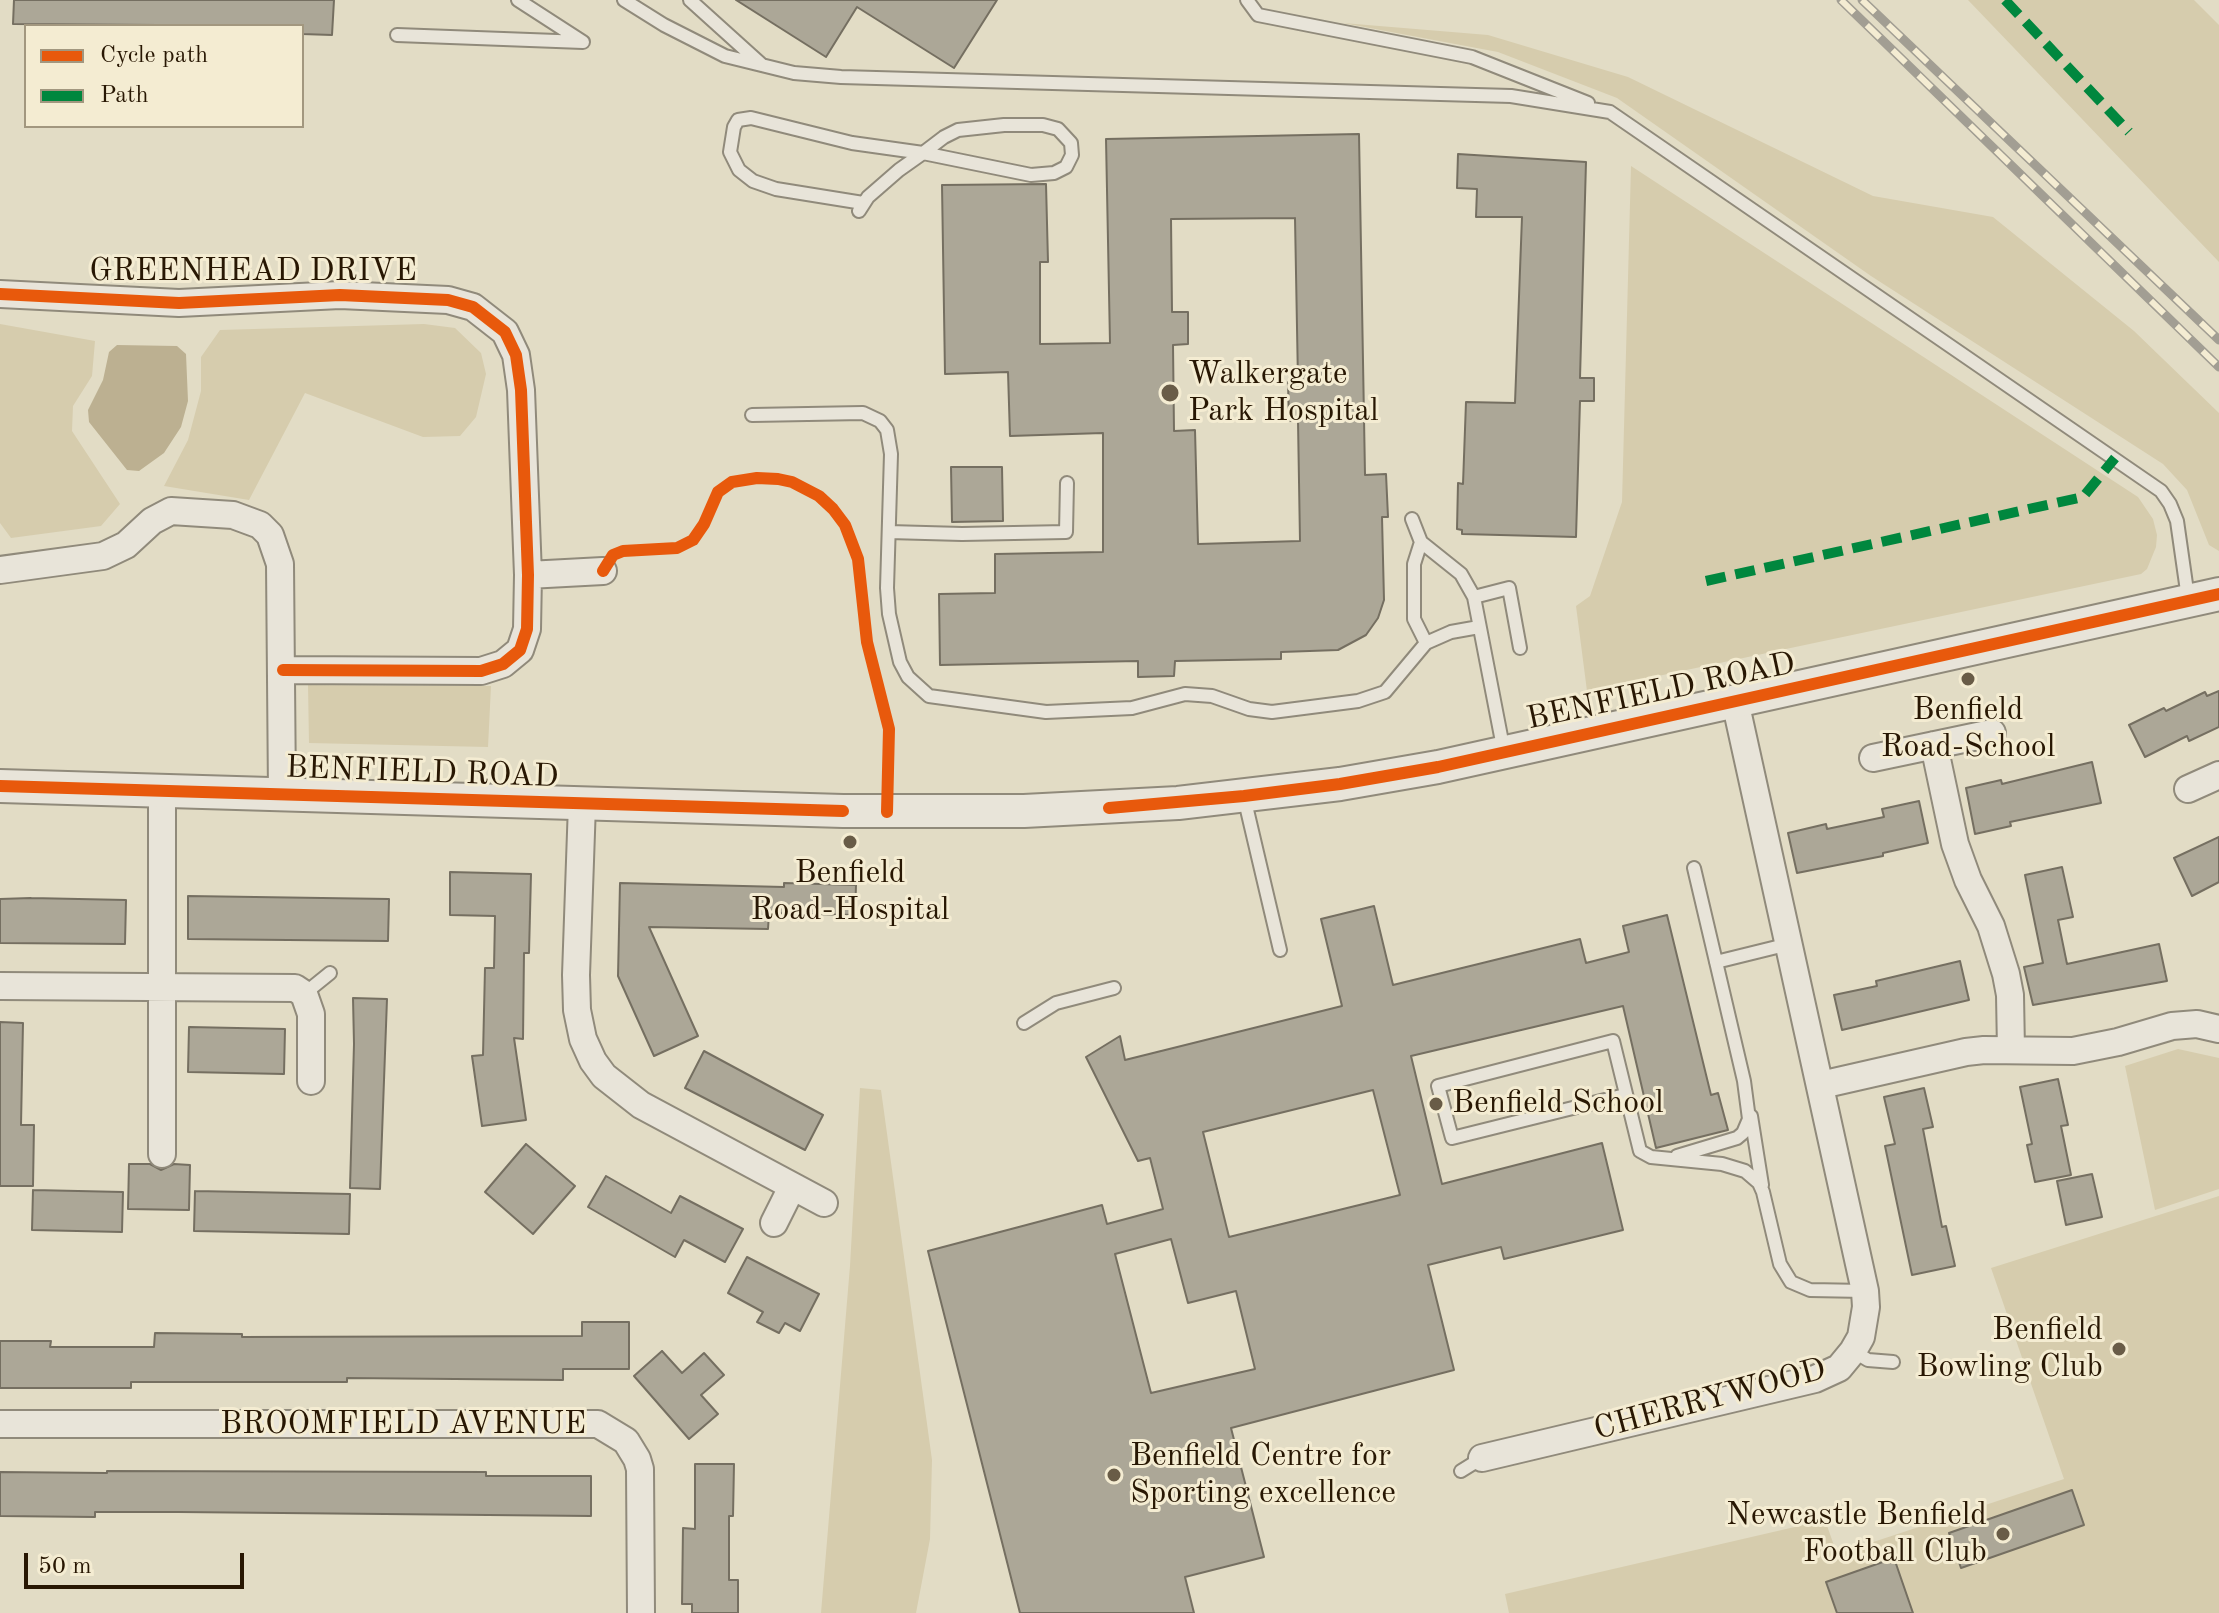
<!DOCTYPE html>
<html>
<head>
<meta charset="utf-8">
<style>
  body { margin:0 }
  #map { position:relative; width:2219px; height:1613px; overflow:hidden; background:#e2dcc5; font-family:"Old Standard TT",serif }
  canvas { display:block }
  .legend { position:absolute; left:24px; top:24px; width:280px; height:104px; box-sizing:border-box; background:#f4ecd2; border:2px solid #a2977f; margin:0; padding:10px 14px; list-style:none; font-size:24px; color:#281703 }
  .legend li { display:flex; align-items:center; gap:16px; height:40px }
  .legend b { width:40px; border:2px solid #a2977f }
  .scale { position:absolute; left:24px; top:1553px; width:220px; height:36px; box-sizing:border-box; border:4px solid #281703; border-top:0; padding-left:10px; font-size:24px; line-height:28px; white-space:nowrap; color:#281703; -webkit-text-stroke:6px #f4ecd2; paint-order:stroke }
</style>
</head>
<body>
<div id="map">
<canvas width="2219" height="1613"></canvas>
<ul class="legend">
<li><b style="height:10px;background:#e8590c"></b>Cycle path</li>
<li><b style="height:10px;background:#00873e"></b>Path</li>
</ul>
<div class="scale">50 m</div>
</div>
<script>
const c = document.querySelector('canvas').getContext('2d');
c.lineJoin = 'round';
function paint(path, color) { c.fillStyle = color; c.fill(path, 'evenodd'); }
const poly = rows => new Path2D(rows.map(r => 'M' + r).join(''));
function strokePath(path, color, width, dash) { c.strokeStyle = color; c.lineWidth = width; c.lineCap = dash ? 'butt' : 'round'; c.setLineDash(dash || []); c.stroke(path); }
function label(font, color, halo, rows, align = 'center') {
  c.font = font + ' "Old Standard TT",serif'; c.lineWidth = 6; c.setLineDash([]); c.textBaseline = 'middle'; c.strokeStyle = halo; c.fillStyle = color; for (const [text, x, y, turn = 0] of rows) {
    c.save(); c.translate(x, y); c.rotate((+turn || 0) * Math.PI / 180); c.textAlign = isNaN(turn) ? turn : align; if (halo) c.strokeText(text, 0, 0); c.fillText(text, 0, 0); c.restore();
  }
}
const green = poly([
  [1968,0,2194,0,2219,25,2219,262],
  [1343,23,1488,35,1628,77,1873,196,1993,217,2134,331,2219,413,2219,551,2209,545,2187,490,2163,464,1871,276,1617,98,1498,52],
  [1631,166,2138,497,2153,519,2157,535,2156,547,2147,569,2141,574,1587,691,1576,606,1590,596,1622,502],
  [0,324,95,341,92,376,73,406,72,431,120,504,101,526,11,538,0,523],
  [424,324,455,328,481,353,486,374,476,417,460,436,423,437,305,393,249,500,164,486,188,440,201,391,201,357,220,330],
  [308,685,491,686,488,747,309,743],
  [2178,1049,2219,1058,2219,1189,2155,1210,2125,1066],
  [860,1088,881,1090,932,1460,930,1539,916,1613,821,1613,850,1266],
  [2219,1196,2219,1613,1509,1613,1505,1594,1825,1520,1837,1554,2064,1479,1991,1268]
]);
const water = poly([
  [117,345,177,346,186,354,188,401,181,427,164,453,139,471,127,470,89,422,88,410,103,380,109,352]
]);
const building = poly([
  [14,0,334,0,332,35,302,34,302,26,13,24,14,0],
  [736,0,997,0,954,68,857,7,826,57,736,0],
  [1359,134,1365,475,1386,474,1388,517,1382,517,1384,600,1378,618,1366,635,1338,650,1281,652,1281,659,1175,661,1174,676,1138,677,1138,661,940,665,939,594,995,593,995,554,1103,552,1103,433,1010,436,1008,372,945,374,942,185,1046,184,1048,262,1040,262,1040,344,1110,343,1106,139,1359,134],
  [1295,218,1298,382,1288,382,1289,421,1298,421,1300,541,1198,544,1195,430,1174,431,1173,345,1188,344,1188,312,1172,312,1171,219,1295,218],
  [1458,154,1586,162,1580,378,1594,378,1594,401,1580,401,1576,537,1462,534,1462,530,1457,529,1458,483,1463,484,1466,402,1515,403,1522,217,1476,217,1477,189,1457,188,1458,154],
  [951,467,1002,467,1003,521,952,522,951,467],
  [2219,691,2219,727,2189,741,2187,736,2145,757,2129,725,2164,708,2166,711,2205,692,2207,696,2219,691],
  [2092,762,2101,803,2010,822,2011,826,1975,834,1966,788,2001,780,2002,784,2092,762],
  [1919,801,1928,843,1883,853,1883,856,1797,873,1788,833,1826,824,1827,829,1884,817,1882,809,1919,801],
  [2219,837,2219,882,2192,896,2174,858,2219,837],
  [2062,867,2073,917,2058,920,2067,964,2159,944,2167,981,2033,1005,2024,967,2043,963,2025,875,2062,867],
  [450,872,531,874,529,953,524,953,523,1039,514,1038,526,1120,482,1126,472,1056,483,1055,485,968,494,968,495,916,450,915,450,872],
  [620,883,784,887,784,883,856,885,855,915,769,913,768,929,649,927,698,1036,654,1056,618,976,620,883],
  [188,896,389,899,388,941,188,939,188,896],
  [31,898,126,900,125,944,0,943,0,899,31,898],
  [1374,906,1393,985,1580,939,1586,963,1629,952,1623,926,1667,915,1711,1095,1718,1093,1728,1130,1656,1148,1623,1006,1411,1056,1442,1184,1602,1143,1623,1230,1504,1259,1501,1247,1428,1265,1454,1370,1231,1428,1264,1557,1185,1577,1194,1613,1020,1613,928,1251,1102,1205,1107,1224,1163,1209,1150,1158,1138,1161,1086,1057,1120,1036,1125,1060,1342,1006,1321,919,1374,906],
  [1373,1090,1400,1195,1229,1237,1203,1132,1373,1090],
  [1171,1239,1188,1303,1236,1291,1255,1369,1151,1393,1115,1254,1171,1239],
  [1960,961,1969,1000,1842,1030,1834,995,1877,986,1876,981,1960,961],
  [353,998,387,999,380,1189,350,1188,354,1044,353,998],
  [0,1022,23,1023,21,1125,34,1125,33,1186,0,1186,0,1022],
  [189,1027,285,1029,284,1074,188,1072,189,1027],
  [704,1051,823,1115,805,1150,685,1088,704,1051],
  [2058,1079,2068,1125,2061,1126,2071,1175,2035,1182,2027,1145,2032,1144,2020,1087,2058,1079],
  [1924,1088,1933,1127,1923,1129,1942,1227,1946,1226,1955,1266,1912,1275,1885,1146,1895,1144,1884,1097,1924,1088],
  [526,1144,575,1186,533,1234,485,1192,526,1144],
  [129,1164,150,1164,161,1170,174,1164,190,1165,189,1210,128,1209,129,1164],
  [2092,1174,2102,1217,2066,1225,2057,1181,2092,1174],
  [606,1176,671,1213,680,1196,743,1229,725,1262,684,1240,675,1257,588,1207,606,1176],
  [33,1190,123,1192,122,1232,32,1230,33,1190],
  [195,1191,350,1194,349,1234,194,1231,195,1191],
  [747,1257,819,1294,800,1331,785,1323,779,1333,757,1322,763,1312,728,1293,747,1257],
  [582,1322,629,1322,629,1369,563,1369,563,1380,347,1378,347,1382,131,1382,131,1388,0,1388,0,1341,51,1341,50,1347,154,1347,155,1333,242,1334,242,1337,582,1336,582,1322],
  [662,1351,682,1373,704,1353,724,1375,701,1395,718,1414,689,1439,634,1376,662,1351],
  [695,1464,734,1464,733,1516,729,1516,729,1580,738,1580,738,1613,692,1613,692,1604,682,1604,683,1528,695,1529,695,1464],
  [107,1471,486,1472,486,1476,591,1476,591,1516,179,1512,95,1512,95,1517,0,1516,0,1472,107,1473,107,1471],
  [2072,1490,2084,1525,1961,1568,1949,1533,2072,1490],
  [1894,1558,1913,1613,1837,1613,1826,1582,1894,1558]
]);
const service = poly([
  [624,0,664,25,725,56,794,73,841,77,1511,96,1610,112,2161,491,2170,504,2177,521,2188,598],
  [690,0,762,65],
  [1247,0,1258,15,1472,57,1588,103],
  [397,35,583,42,518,0],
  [859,211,868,197,899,170,923,153,944,137,958,130,1004,125,1043,125,1058,129,1071,143,1072,155,1066,167,1054,173,1031,175,923,153,852,143,751,118,738,120,734,127,730,152,739,170,753,181,776,189,863,203],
  [752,415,863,413,880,421,887,430,891,454,887,588,889,614,900,662,908,677,929,696,1046,712,1132,708,1185,694,1212,696,1249,709,1272,712,1358,701,1385,692,1426,643,1451,632,1479,627],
  [1412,519,1421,542,1461,574,1474,597,1504,752],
  [889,532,962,534,1066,532,1067,483],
  [1421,542,1414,564,1414,619,1426,643],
  [1474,597,1509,588,1520,648],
  [1244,797,1280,950],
  [1716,962,1789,944],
  [304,994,330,973],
  [1024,1023,1056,1003,1114,988],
  [1625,1095,1452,1138,1438,1086,1613,1041,1640,1151,1651,1157,1722,1164,1745,1171,1759,1183,1763,1192,1780,1264,1791,1282,1810,1290,1865,1291],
  [1751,1116,1762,1185],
  [1677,1156,1737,1138,1743,1133,1749,1119,1744,1081,1694,868],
  [1853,1351,1868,1360,1893,1362],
  [1461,1471,1482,1458]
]);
const minor = poly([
  [0,294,179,303,340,295,448,300,473,307,505,332,516,355,521,390,528,575,527,629,520,650,503,664,481,671,283,670],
  [0,570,103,556,126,545,152,521,171,511,233,515,260,525,270,535,280,564,282,794],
  [528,575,603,571],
  [1934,745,1955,844,1968,880,1991,926,2006,974,2010,995,2011,1050],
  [1873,758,1992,733],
  [2188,789,2219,775],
  [162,792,162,1154],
  [582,804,576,975,577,1010,583,1039,593,1061,604,1076,641,1105,824,1203],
  [0,986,295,988,304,994,311,1014,311,1081],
  [1821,1085,1966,1052,1984,1050,2073,1051,2118,1042,2172,1026,2197,1024,2219,1029],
  [774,1223,792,1187],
  [0,1424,598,1424,626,1441,637,1459,640,1469,641,1613],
  [1482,1458,1815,1379,1839,1368,1853,1351,1861,1337,1866,1307,1865,1291,1735,701]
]);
const tertiary = poly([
  [0,786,843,811,1024,811,1178,803,1340,784,1438,767,2219,594]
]);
const rail = poly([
  [1841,0,2219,367],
  [1862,0,2219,340]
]);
const quiet = poly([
  [2005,0,2129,132],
  [1706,581,2083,497,2115,458]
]);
const cycleway = poly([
  [0,294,179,303,340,295,448,300,473,307,505,332,516,355,521,390,528,575,527,629,520,650,503,664,481,671,283,670],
  [603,571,613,555,623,551,677,548,693,540,704,524,718,492,732,482,757,478,778,479,792,482,819,496,833,509,845,525,858,559,867,642,889,729,887,812],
  [0,786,843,811],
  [1109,808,1244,796,1340,784,1438,767,2219,594]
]);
const markers = [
  [1170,393,10,"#695c47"],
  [1968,679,8,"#695c47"],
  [850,842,8,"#695c47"],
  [1436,1104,8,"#695c47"],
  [2119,1349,8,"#695c47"],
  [1114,1475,8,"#695c47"],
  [2003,1534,8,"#695c47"]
];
const streetNames = [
  ["GREENHEAD DRIVE",253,272],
  ["BENFIELD ROAD",1661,692,-12],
  ["BENFIELD ROAD",422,773,2],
  ["CHERRYWOOD",1710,1400,-15],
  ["BROOMFIELD AVENUE",403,1425]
];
const poiNames = [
  ["Walkergate",1188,375],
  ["Park Hospital",1188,412],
  ["Benfield",1968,711,"center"],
  ["Road-School",1968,748,"center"],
  ["Benfield",850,874,"center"],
  ["Road-Hospital",850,911,"center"],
  ["Benfield School",1452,1104],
  ["Benfield",2103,1331,"right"],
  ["Bowling Club",2103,1368,"right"],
  ["Benfield Centre for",1130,1457],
  ["Sporting excellence",1130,1494],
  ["Newcastle Benfield",1987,1516,"right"],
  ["Football Club",1987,1553,"right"]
];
paint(green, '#d6ccad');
paint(water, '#bcb091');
paint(building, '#aca797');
strokePath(building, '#756f61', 2);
strokePath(service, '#908a7b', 16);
strokePath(minor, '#908a7b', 30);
strokePath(tertiary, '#908a7b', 36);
strokePath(service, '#e8e4d9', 12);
strokePath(minor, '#e8e4d9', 26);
strokePath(tertiary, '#e8e4d9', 32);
strokePath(rail, '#a29e93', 9);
strokePath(rail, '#f4ecd2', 6, [18]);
strokePath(quiet, '#00873e', 10, [20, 10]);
strokePath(cycleway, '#e8590c', 12);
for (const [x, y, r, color] of markers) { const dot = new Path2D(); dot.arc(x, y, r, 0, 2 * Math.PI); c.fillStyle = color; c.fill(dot); strokePath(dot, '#f4ecd2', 3); }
label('32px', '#281703', '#f4ecd2', streetNames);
label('32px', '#281703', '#f4ecd2', poiNames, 'left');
</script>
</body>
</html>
